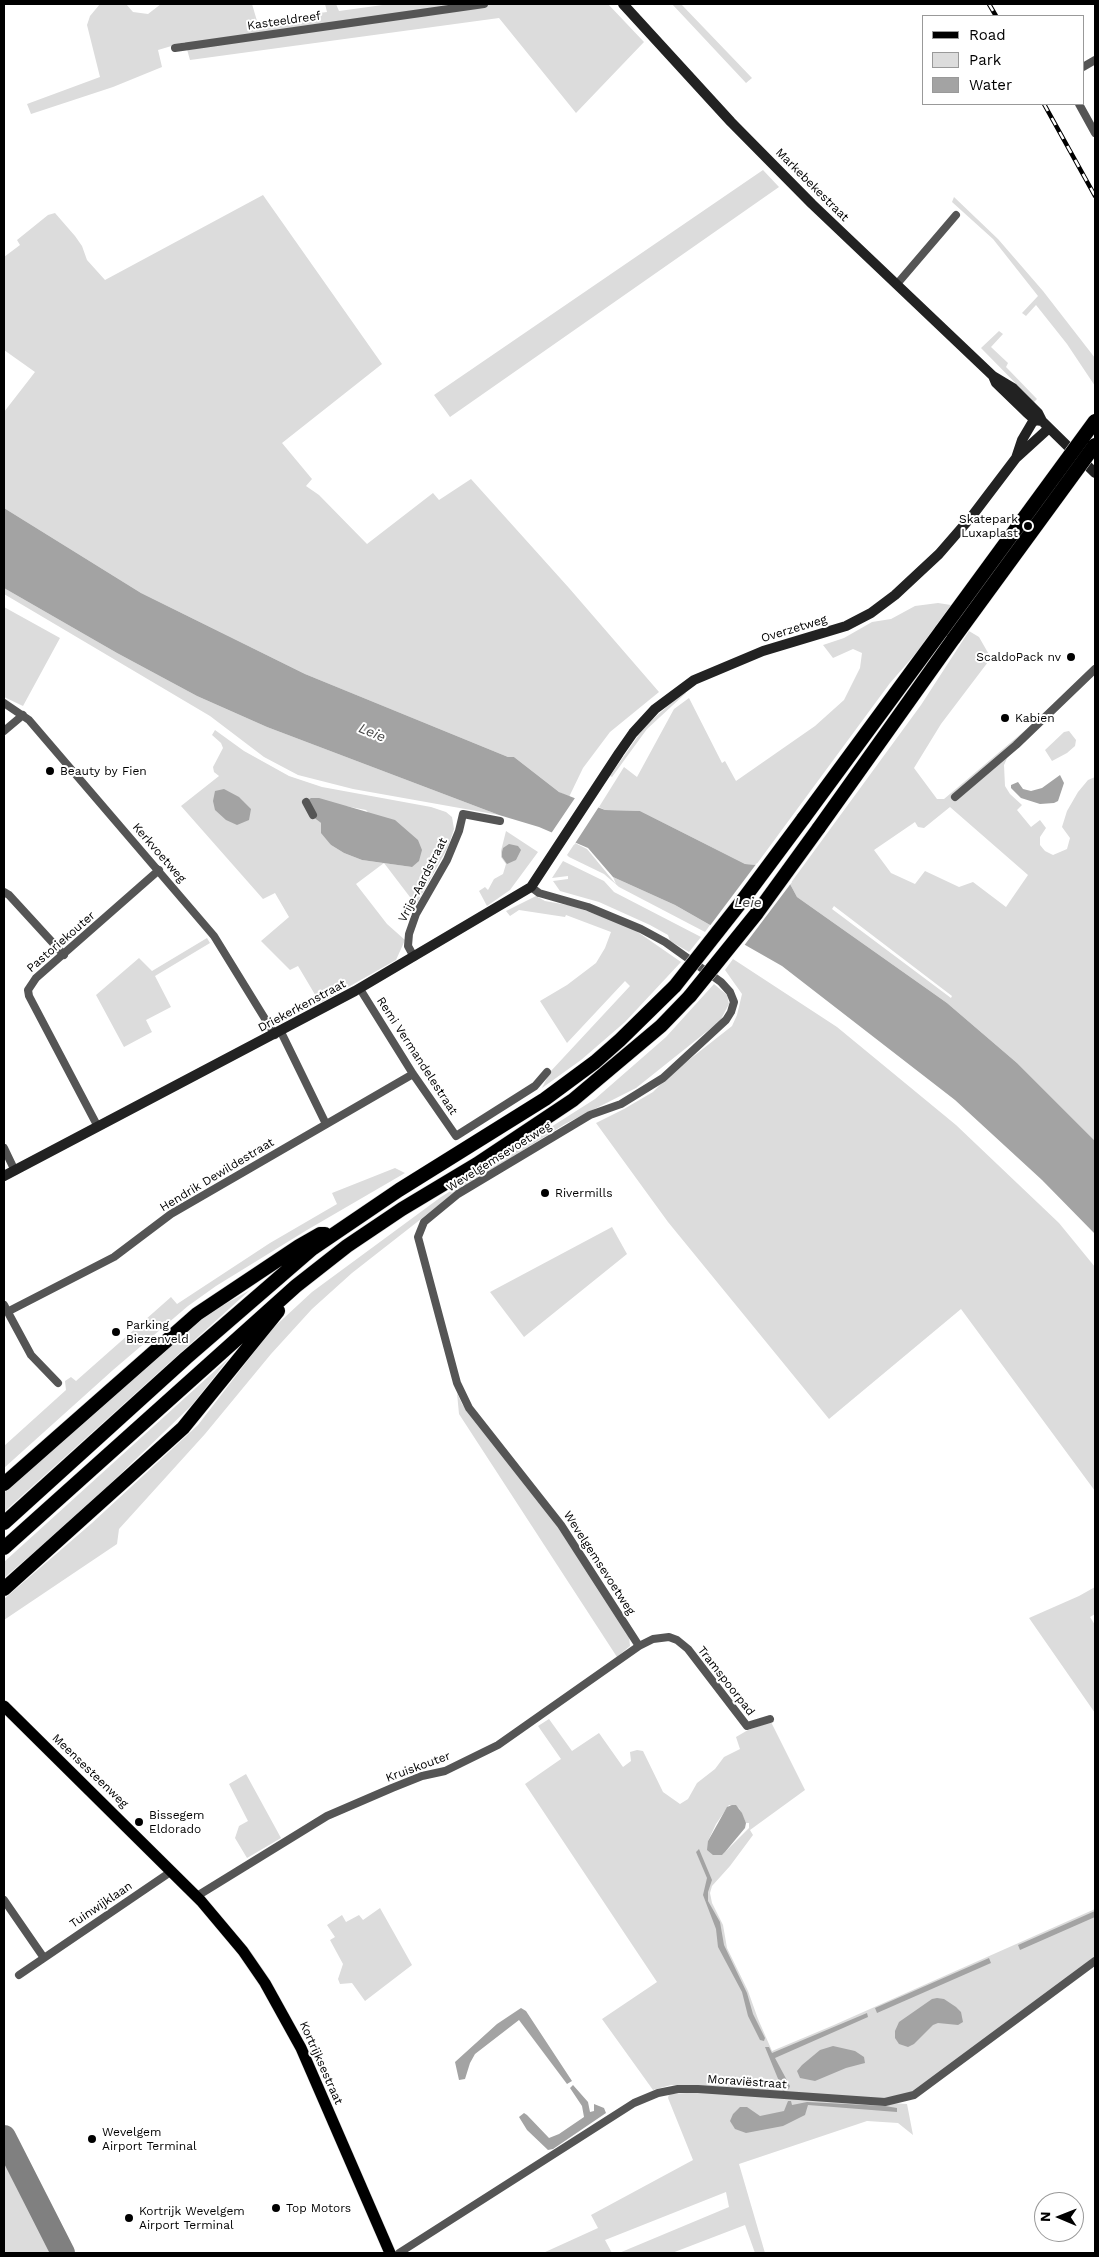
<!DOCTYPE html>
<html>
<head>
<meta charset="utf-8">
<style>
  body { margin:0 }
  #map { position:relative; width:1099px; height:2257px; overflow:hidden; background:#fff; font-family:"Work Sans",sans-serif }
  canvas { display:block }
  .frame { position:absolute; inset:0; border:5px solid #000; pointer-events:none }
  .legend { position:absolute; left:922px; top:15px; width:162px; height:90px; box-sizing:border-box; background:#fff; border:1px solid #999; margin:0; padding:6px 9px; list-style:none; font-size:15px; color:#000 }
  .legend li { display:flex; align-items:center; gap:10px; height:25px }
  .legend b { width:25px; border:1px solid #999 }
  .north { position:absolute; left:1034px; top:2192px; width:50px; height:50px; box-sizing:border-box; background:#fff; border:1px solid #999; border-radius:50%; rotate:271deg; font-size:14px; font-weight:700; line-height:20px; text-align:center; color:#000 }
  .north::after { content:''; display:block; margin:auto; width:18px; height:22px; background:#000; clip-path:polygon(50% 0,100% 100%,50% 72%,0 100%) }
</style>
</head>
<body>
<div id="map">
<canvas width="1099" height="2257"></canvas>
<div class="frame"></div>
<ul class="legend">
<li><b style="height:6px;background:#000"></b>Road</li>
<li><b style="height:14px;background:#dcdcdc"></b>Park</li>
<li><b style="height:14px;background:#a3a3a3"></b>Water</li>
</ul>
<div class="north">N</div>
</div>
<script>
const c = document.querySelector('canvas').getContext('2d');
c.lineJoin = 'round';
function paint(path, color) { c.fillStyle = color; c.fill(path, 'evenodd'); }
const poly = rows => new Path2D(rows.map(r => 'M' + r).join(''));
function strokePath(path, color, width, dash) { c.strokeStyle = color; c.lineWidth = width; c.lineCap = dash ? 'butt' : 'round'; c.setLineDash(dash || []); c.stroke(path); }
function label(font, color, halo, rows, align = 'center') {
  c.font = font + ' "Work Sans",sans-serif'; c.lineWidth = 4; c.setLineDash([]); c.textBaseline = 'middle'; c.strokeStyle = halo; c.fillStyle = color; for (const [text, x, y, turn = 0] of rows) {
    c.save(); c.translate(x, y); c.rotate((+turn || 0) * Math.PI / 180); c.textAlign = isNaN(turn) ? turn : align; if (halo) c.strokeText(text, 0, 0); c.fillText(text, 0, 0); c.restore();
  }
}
const green = poly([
  [100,4,126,4,133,12,148,14,161,4,252,4,257,21,327,12,325,4,336,4,339,11,390,4,608,4,644,42,576,113,499,18,190,60,185,42,158,50,162,67,113,87,31,114,27,104,100,77,87,25,90,16],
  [672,4,681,4,752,78,746,83],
  [763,170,779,187,450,417,434,395],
  [263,195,382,364,282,443,312,479,306,486,319,495,367,544,433,493,439,500,471,479,569,588,659,692,610,732,583,768,569,797,559,792,514,757,508,757,305,674,141,593,4,508,4,412,35,372,4,350,4,257,20,245,17,240,48,215,55,213,75,236,82,246,87,260,105,280],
  [954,197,998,239,1043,291,1095,358,1095,386,1067,344,1036,305,1026,316,1022,313,1038,296,993,239,952,202],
  [999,331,1003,334,991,347,1008,363,1006,367,1037,399,1034,402,981,348],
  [4,588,117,653,197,696,267,727,499,815,353,789,298,775,264,757,210,716,4,594],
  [938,603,951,605,917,652,890,683,756,865,745,864,640,811,605,810,599,807,624,767,637,777,674,709,689,698,722,763,725,761,736,781,815,726,844,700,860,668,862,653,853,649,833,658,823,645,844,638,872,622,891,619,915,606],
  [4,607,60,638,23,706,4,697],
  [969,631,979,637,991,658,941,724,914,768,937,799,944,799,1062,699,1065,703,1009,754,1004,765,1005,786,1010,794,1022,805,1017,810,1031,827,1040,820,1046,828,1040,837,1040,845,1045,851,1053,855,1067,849,1070,838,1062,827,1067,811,1078,792,1088,780,1095,777,1095,1141,1017,1063,947,1003,797,897,790,884,921,705],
  [950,807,1028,875,1006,907,973,882,959,887,925,871,915,884,891,873,874,850,915,822,918,827,924,828],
  [834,906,952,996,951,998,832,909],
  [685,691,686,693,647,729,612,777,610,776,645,726],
  [215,730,244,751,289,776,322,787,431,807,446,812,452,817,454,829,448,847,416,905,384,863,356,884,387,924,405,940,396,960,320,1003,298,966,290,970,261,941,289,917,275,893,263,899,181,806,219,776,214,772,213,767,223,748,221,743,212,735],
  [345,806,366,810,412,867,362,860,344,853,331,845,321,823,313,816],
  [1069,731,1076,740,1075,746,1067,753,1052,761,1045,750,1064,732],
  [506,831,538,852,510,890,487,906,479,891,485,887,488,890,494,879,503,874,506,864,501,857,501,851],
  [575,843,587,849,616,884,613,877,675,905,710,925,705,932,619,887,604,874,569,857,567,855],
  [563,861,604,881,614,892,701,937,689,952,670,941,668,935,650,925,599,902,560,891,553,881,568,879,568,876,552,878],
  [536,896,545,901,573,906,632,928,681,962,625,1022,581,1060,542,1088,550,1072,630,986,625,981,567,1043,540,1001,567,985,596,963,605,948,611,932,566,915,565,917,519,910,510,916,506,911],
  [207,938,210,943,155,976,171,1007,146,1020,152,1032,124,1047,96,995,139,958,152,971],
  [733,959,837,1027,956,1125,1059,1223,1095,1267,1095,1491,961,1309,829,1419,668,1222,596,1123,624,1109,653,1092,671,1074,732,1026,737,1015,742,994,725,970],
  [714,984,727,995,729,1004,720,1021,636,1088,565,1124,453,1194,352,1273,312,1309,271,1354,205,1434,119,1529,117,1544,4,1620,4,1599,92,1523,198,1425,271,1330,312,1292,441,1197,595,1099,666,1037],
  [395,1168,405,1173,307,1230,216,1286,188,1306,113,1370,4,1468,4,1446,66,1390,65,1381,71,1377,76,1381,171,1297,177,1304,270,1243,337,1204,332,1193],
  [612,1227,627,1254,524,1337,490,1292],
  [250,1290,4,1512,4,1493,135,1374,211,1312],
  [230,1357,192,1405,80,1513,4,1578,4,1562],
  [457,1393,462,1404,541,1502,629,1635,630,1646,617,1657,459,1414],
  [1095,1587,1095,1614,1090,1617,1095,1625,1095,1713,1029,1618,1079,1596],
  [549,1719,572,1751,599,1733,623,1767,631,1761,630,1752,637,1750,643,1751,663,1792,680,1804,688,1799,697,1783,715,1769,724,1757,740,1749,736,1737,748,1730,771,1722,805,1790,750,1830,753,1835,730,1866,712,1886,710,1893,712,1903,723,1925,727,1948,748,1991,758,2019,772,2051,834,2025,1095,1909,1095,1957,915,2092,887,2099,682,2086,671,2085,653,2090,602,2019,657,1982,525,1784,561,1759,538,1726],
  [729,1805,739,1808,746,1823,749,1823,749,1828,722,1855,708,1841,716,1824],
  [246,1774,281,1838,247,1858,235,1838,239,1826,248,1821,229,1784],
  [380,1908,412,1965,365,2001,352,1983,340,1984,338,1979,343,1964,330,1940,335,1937,327,1925,342,1915,346,1922,359,1915,363,1920],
  [705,2092,907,2104,913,2135,898,2123,867,2121,739,2164,765,2253,755,2253,745,2225,672,2253,619,2253,729,2207,726,2192,605,2240,612,2253,543,2253,598,2228,591,2215,693,2160,668,2098,669,2094],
  [4,2153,55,2253,4,2253]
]);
const water = poly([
  [4,508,141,593,305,674,508,757,514,757,559,792,605,810,640,811,745,864,756,865,790,884,797,897,947,1003,1017,1063,1095,1141,1095,1234,1042,1180,955,1100,782,966,675,905,613,877,588,848,539,827,499,815,267,727,197,696,117,653,4,588],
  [1060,775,1064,783,1058,801,1054,803,1040,804,1021,798,1011,788,1011,785,1018,782,1023,789,1031,791,1042,788],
  [224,789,239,797,251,809,249,820,237,825,226,820,215,810,213,801,215,791],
  [311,798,319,798,395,820,418,840,422,850,419,861,412,867,362,860,344,853,331,845,321,833,321,823,312,816,305,802],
  [509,844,518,846,521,850,516,860,507,864,502,857,502,852,503,848],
  [732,1805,736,1805,742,1813,746,1823,745,1828,725,1852,722,1855,713,1855,707,1850,708,1841,727,1807],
  [699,1849,712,1880,708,1892,708,1901,720,1922,724,1945,747,1993,753,2014,765,2038,764,2041,760,2040,748,2016,742,1992,718,1947,716,1929,703,1895,707,1878,696,1852],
  [1095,1911,1095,1917,1020,1950,1018,1945],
  [989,1958,991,1963,877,2013,875,2008],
  [937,1998,944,1999,956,2007,961,2012,963,2022,958,2025,938,2023,933,2025,914,2044,908,2047,899,2044,895,2038,895,2031,899,2022,932,1999],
  [521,2008,526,2011,572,2081,567,2084,519,2020,475,2054,470,2063,465,2079,459,2080,455,2062,497,2024],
  [867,2013,868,2017,775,2058,790,2086,789,2089,783,2091,765,2047,769,2047,772,2053],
  [833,2046,855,2051,864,2057,865,2063,846,2068,815,2081,800,2078,797,2071,802,2065,820,2050],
  [573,2085,588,2102,590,2112,594,2111,594,2104,604,2108,606,2113,553,2149,548,2150,527,2130,519,2117,524,2113,527,2115,549,2138,559,2134,584,2117,582,2106,570,2088],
  [788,2101,791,2101,792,2105,807,2102,885,2106,897,2108,897,2112,808,2105,805,2115,783,2126,746,2133,735,2129,730,2121,733,2114,740,2107,747,2107,760,2116,784,2111]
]);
const pier = poly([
  [577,795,600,805,574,845,550,835],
  [757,863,792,882,743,947,709,927]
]);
const taxiway = poly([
  [4,2137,63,2253]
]);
const street = poly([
  [175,48,484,4],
  [1083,67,1095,60],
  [1079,104,1095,133],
  [897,284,956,215],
  [4,703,29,720,214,936,275,1035],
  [4,731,23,715],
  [955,797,1016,745,1095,669],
  [306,802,313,815],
  [531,887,539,893,588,907,641,929,665,942,721,982,730,992,734,1002,731,1012,726,1020,663,1078,621,1104,590,1115,458,1194,424,1222,418,1237,457,1383,469,1408,561,1525,639,1646],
  [4,892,9,895,64,955],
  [414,957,408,946,409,934,416,914,447,860,459,831,463,814,500,821],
  [360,989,413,1074,456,1136,535,1086,547,1072],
  [281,1032,326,1124],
  [98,1127,29,996,28,990,36,978,159,870],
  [4,1148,15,1171],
  [4,1305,31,1355,58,1383],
  [9,1311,114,1257,171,1214,413,1074],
  [197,1896,327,1816,392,1788,422,1776,445,1771,498,1745,639,1646,653,1639,669,1637,677,1640,688,1649,747,1726,770,1719],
  [4,1900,44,1958],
  [19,1975,172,1871],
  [399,2253,634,2103,658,2093,678,2089,698,2089,885,2102,914,2095,1095,1961]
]);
const secondary = poly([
  [623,4,731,122,812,204,993,376,1013,388,1038,413,1042,421,1095,473],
  [993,376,996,383,1026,412,1035,420,1042,421],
  [1016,458,1022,440,1032,423,1039,417],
  [4,1176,355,991,531,887,619,753,633,733,655,709,694,680,763,651,846,626,871,613,895,595,939,554,972,516,1016,458,1049,428]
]);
const primary = poly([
  [4,1706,201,1901,243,1951,265,1983,301,2048,390,2253]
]);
const highway = poly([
  [803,819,942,630],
  [818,829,954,638],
  [4,1484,197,1314,299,1246,320,1234,325,1234],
  [4,1523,186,1358,312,1249,399,1190,545,1099,595,1062,620,1040,675,986],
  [4,1548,296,1286,347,1246,402,1209,477,1164,573,1100,661,1026,690,996],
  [4,1589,183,1428,278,1311]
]);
const rail = poly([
  [989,4,996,16],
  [1044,104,1095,196]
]);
const highwayBridge = poly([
  [942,630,1095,421],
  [954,638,1095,445],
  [675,986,742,901,803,819],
  [690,996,757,913,818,829]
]);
const markers = [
  [1028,526,5,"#000"],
  [1071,657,5,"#000"],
  [1005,718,5,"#000"],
  [50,771,5,"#000"],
  [545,1193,5,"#000"],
  [116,1332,5,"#000"],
  [139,1822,5,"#000"],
  [92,2139,5,"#000"],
  [276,2208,5,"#000"],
  [129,2218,5,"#000"]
];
const streetNames = [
  ["Kasteeldreef",284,21,-8],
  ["Markebekestraat",812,185,45],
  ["Overzetweg",794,629,-17],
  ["Kerkvoetweg",159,853,49],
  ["Vrije-Aardstraat",423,880,-63],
  ["Pastoriekouter",61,942,-41],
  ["Driekerkenstraat",302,1006,-28],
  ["Remi Vermandelestraat",417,1056,57],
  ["Wevelgemsevoetweg",499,1157,-32],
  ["Hendrik Dewildestraat",217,1175,-31],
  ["Wevelgemsevoetweg",599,1563,57],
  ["Tramspoorpad",726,1681,52],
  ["Kruiskouter",418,1767,-20],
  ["Meensesteenweg",90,1771,44],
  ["Tuinwijklaan",101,1905,-34],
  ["Kortrijksestraat",321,2063,66],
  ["Moraviëstraat",747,2082,4]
];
const poiNames = [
  ["Skatepark",1018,519,"right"],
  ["Luxaplast",1018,533,"right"],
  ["ScaldoPack nv",1061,657,"right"],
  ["Kabien",1015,718],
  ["Beauty by Fien",60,771],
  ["Rivermills",555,1193],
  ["Parking",126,1325],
  ["Biezenveld",126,1339],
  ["Bissegem",149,1815],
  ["Eldorado",149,1829],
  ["Wevelgem",102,2132],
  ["Airport Terminal",102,2146],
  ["Top Motors",286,2208],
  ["Kortrijk Wevelgem",139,2211],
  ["Airport Terminal",139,2225]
];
const waterNames = [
  ["Leie",372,733,23],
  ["Leie",748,903]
];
paint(green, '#dcdcdc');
paint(water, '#a3a3a3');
paint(pier, '#fff');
strokePath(taxiway, '#808080', 24);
strokePath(primary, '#dbdbdb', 12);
strokePath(highway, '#dbdbdb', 15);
strokePath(street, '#555', 8);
strokePath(secondary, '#222', 10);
strokePath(primary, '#000', 11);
strokePath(highway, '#000', 14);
strokePath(rail, '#000', 4.5);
strokePath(rail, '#fff', 2.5, [8]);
strokePath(highwayBridge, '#dbdbdb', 15, []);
strokePath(highwayBridge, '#000', 14);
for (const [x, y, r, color] of markers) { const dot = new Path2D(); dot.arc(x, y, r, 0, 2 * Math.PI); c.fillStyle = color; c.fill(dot); strokePath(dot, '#fff', 2); }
label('12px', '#000', '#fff', streetNames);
label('12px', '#000', '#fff', poiNames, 'left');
label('italic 14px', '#444', '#fff', waterNames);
</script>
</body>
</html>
